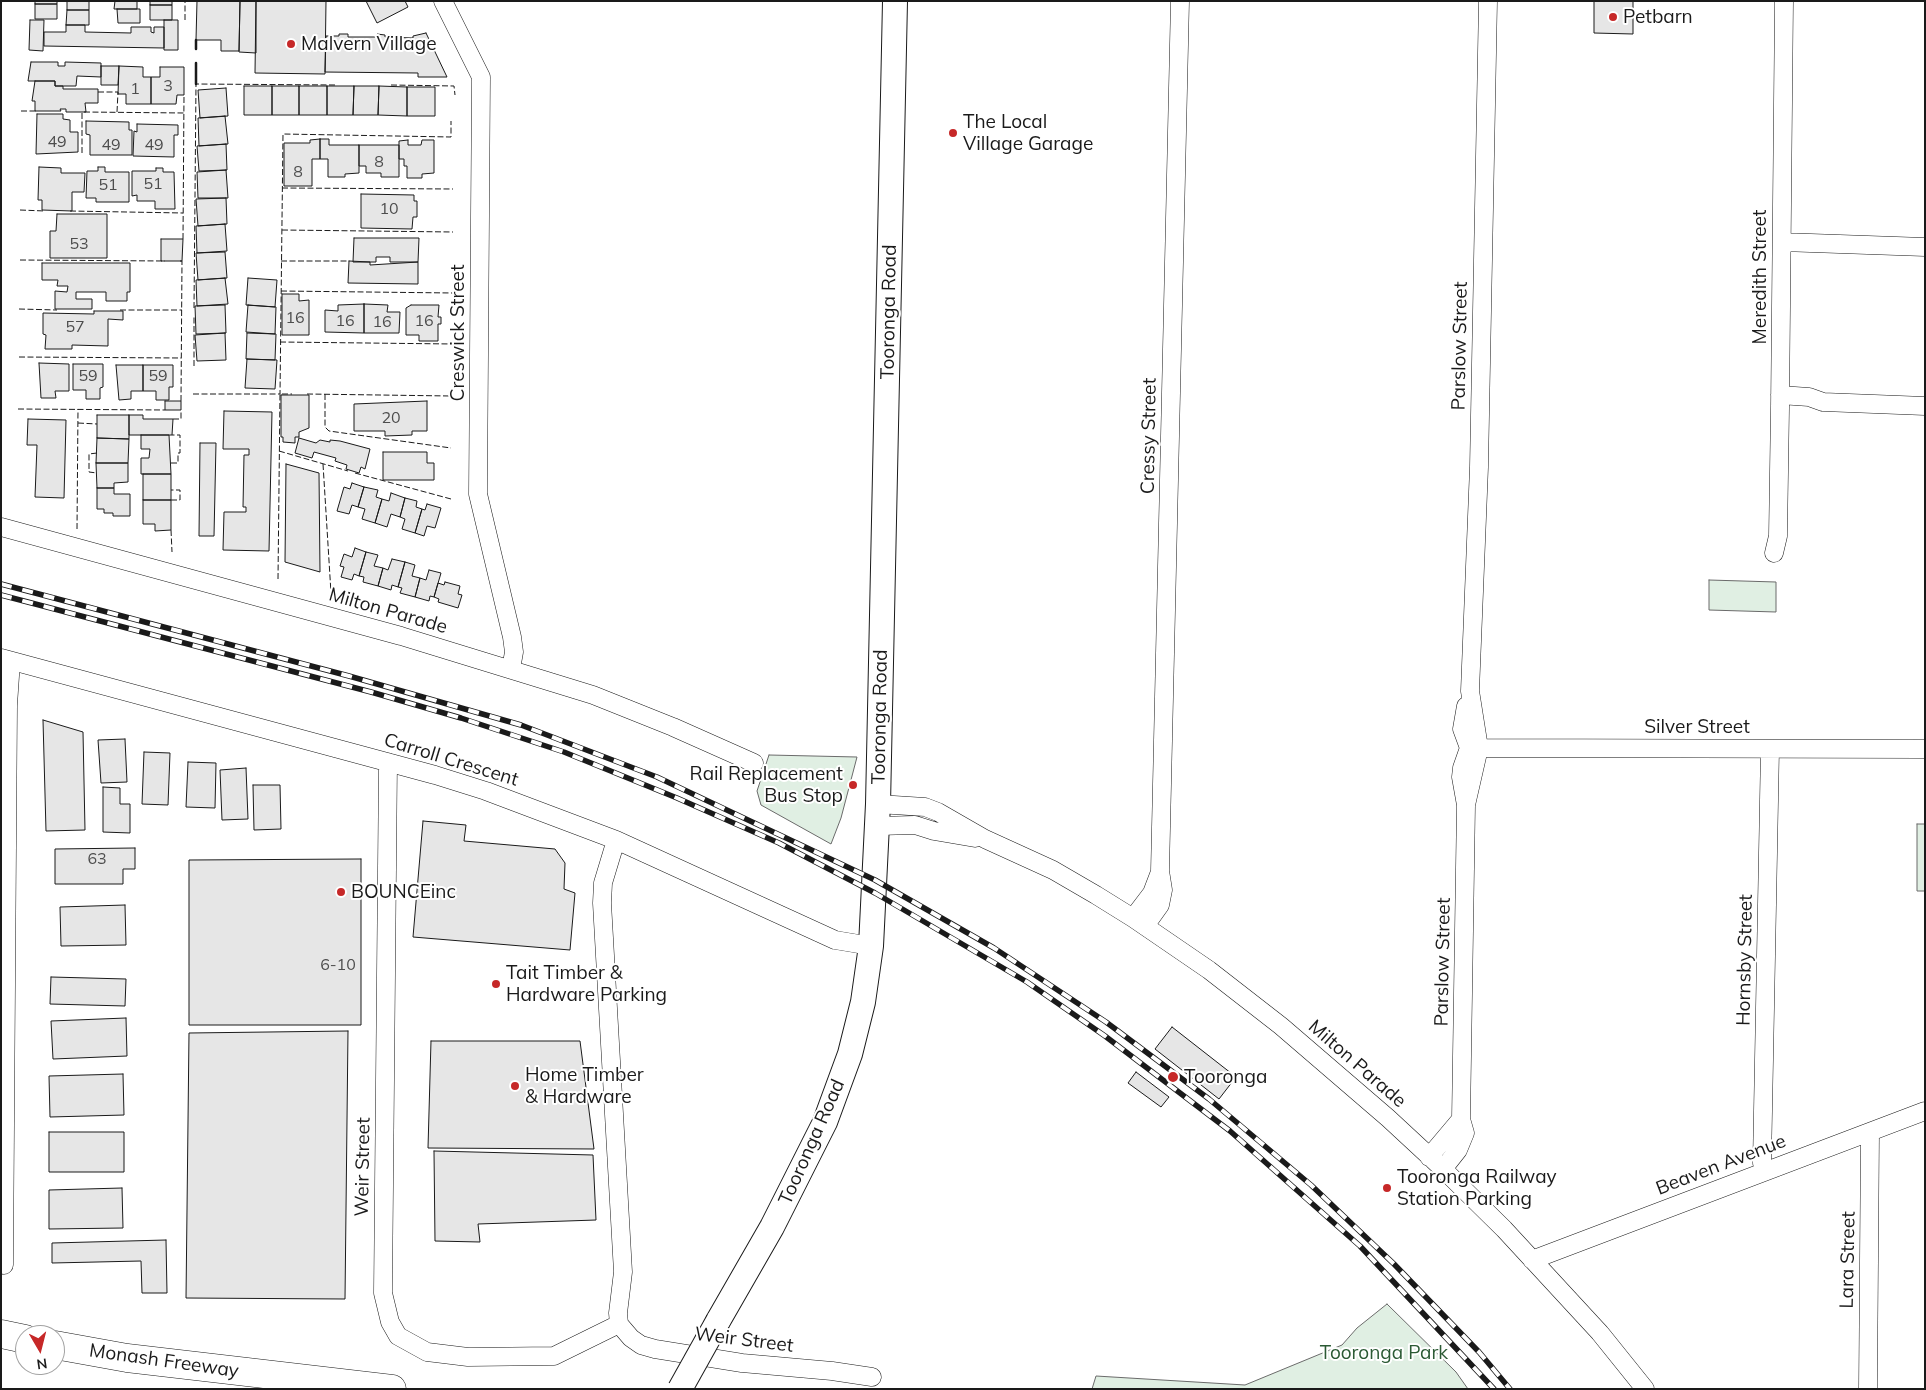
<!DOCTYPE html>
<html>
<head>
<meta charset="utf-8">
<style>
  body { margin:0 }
  #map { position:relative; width:1926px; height:1390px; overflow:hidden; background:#fff; font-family:Mulish,sans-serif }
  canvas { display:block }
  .frame { position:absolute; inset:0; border:2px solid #1a1a1a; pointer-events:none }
  .north { position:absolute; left:15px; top:1325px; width:50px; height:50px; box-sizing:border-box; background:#fff; border:1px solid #a3a3a3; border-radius:50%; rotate:172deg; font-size:14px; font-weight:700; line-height:20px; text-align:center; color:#1a1a1a }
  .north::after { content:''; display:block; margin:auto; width:18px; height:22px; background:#c62828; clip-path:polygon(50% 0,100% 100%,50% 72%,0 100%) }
</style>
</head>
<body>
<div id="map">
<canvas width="1926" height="1390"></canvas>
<div class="frame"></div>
<div class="north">N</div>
</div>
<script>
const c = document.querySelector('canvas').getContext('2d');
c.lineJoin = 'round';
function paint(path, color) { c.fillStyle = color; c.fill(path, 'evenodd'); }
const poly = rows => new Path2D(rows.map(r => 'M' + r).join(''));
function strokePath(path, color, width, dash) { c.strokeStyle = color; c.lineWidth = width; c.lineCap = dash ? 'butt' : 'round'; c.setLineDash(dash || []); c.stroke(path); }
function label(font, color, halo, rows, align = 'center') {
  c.font = font + ' Mulish,sans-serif'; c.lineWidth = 4; c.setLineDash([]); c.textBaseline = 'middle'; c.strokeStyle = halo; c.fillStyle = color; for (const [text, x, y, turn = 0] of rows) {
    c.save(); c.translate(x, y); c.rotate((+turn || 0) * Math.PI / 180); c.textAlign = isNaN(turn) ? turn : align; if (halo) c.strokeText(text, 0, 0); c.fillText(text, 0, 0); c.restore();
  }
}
const green = poly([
  [1709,580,1776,582,1776,612,1709,610,1709,580],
  [769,755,857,757,841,818,831,844,761,805,757,791,769,755],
  [1917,824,1925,824,1925,891,1917,891,1917,824],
  [1387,1304,1456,1372,1468,1389,1092,1389,1096,1376,1245,1385,1342,1345,1357,1328,1387,1304]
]);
const building = poly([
  [35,1,57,1,57,4,35,4,35,1],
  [67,1,89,1,89,10,67,10,67,1],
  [115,1,137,1,137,9,114,9,115,1],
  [150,1,172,1,172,5,150,5,150,1],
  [197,1,240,1,239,51,221,51,221,40,196,40,197,1],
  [240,1,256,1,256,53,239,52,240,1],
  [256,1,326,1,325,74,255,73,256,1],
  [366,1,405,1,408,7,377,23,366,1],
  [1594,1,1633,1,1633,34,1594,33,1594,1],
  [35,4,57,4,57,19,35,19,35,4],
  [150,5,172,5,172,20,150,20,150,5],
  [117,9,140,9,140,23,118,23,117,9],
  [67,10,89,10,89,25,66,25,67,10],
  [30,20,44,20,43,51,29,50,30,20],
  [164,20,178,20,178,50,164,50,164,20],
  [66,25,85,25,85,32,131,33,131,27,151,27,151,32,154,33,154,27,164,27,164,48,44,46,44,32,66,32,66,25],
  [426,33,447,77,418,77,418,73,325,72,326,36,339,36,339,34,348,34,348,37,377,37,377,34,385,35,385,37,413,38,413,36,426,33],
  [31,62,58,62,58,66,65,66,65,62,101,63,101,77,77,76,76,86,55,86,55,81,28,81,31,62],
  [101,66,119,66,118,85,101,85,101,66],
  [119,66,143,67,143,77,151,77,151,104,126,104,126,94,118,94,119,66],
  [160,67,184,67,184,95,177,95,176,104,151,104,151,77,160,77,160,67],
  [35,81,55,81,55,86,63,86,63,89,98,89,98,103,85,103,86,112,66,112,66,109,60,109,61,111,35,111,35,101,32,101,35,81],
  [244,86,272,86,272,115,244,115,244,86],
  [272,86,299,86,299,115,272,115,272,86],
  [299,86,327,86,327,115,299,115,299,86],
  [327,86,354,86,353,115,327,115,327,86],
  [354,86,379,86,378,115,353,115,354,86],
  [379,86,407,87,407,116,378,115,379,86],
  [407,87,435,87,435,116,407,116,407,87],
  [226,88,228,116,200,118,198,90,226,88],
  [37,114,63,114,63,119,70,120,70,132,78,132,78,152,36,154,37,114],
  [225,116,228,144,199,146,198,118,225,116],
  [86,121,129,122,129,130,132,130,132,155,90,155,90,135,86,134,86,121],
  [137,124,178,125,178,135,174,135,174,157,133,156,134,131,137,132,137,124],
  [320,139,329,139,329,145,359,145,359,173,345,174,345,177,328,177,328,159,320,159,320,139],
  [320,139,320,159,312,159,312,186,284,186,284,143,310,143,310,140,320,139],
  [408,140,408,145,421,145,422,140,434,140,434,173,422,174,422,178,407,178,407,166,404,166,404,159,399,159,399,141,408,140],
  [226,144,227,170,199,171,197,146,226,144],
  [359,145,399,145,399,177,381,177,381,173,366,173,366,166,359,166,359,145],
  [39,167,61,168,61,173,85,173,84,192,72,192,72,211,42,210,42,200,38,200,39,167],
  [98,167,105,167,105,172,129,172,129,202,96,202,96,198,86,198,87,171,98,171,98,167],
  [156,168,163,168,163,172,174,172,175,209,155,209,155,201,137,201,137,195,132,196,132,171,156,171,156,168],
  [226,170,228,198,198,198,197,172,226,170],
  [361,194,414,195,414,201,417,201,417,217,413,217,412,229,361,228,361,194],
  [226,198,227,224,198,226,196,199,226,198],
  [57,214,107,214,107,258,50,258,50,231,56,231,57,214],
  [225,224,227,251,197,253,196,226,225,224],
  [354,238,419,238,418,262,390,262,390,257,376,257,376,262,353,262,354,238],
  [161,239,183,239,182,261,161,261,161,239],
  [225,252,227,278,198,280,196,253,225,252],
  [349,261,370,262,370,265,418,262,418,284,348,283,349,261],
  [42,263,130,263,130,292,127,292,127,301,106,301,106,292,76,292,76,299,92,299,92,309,55,309,55,291,67,292,68,286,57,286,58,280,42,280,42,263],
  [225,278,228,304,197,306,196,280,225,278],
  [248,278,277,280,275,307,246,305,248,278],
  [282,294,299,294,299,301,309,300,309,335,282,335,282,294],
  [364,304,388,305,387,312,400,312,399,333,364,333,364,304],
  [364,304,364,333,325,332,325,310,338,311,338,305,364,304],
  [225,305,226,333,196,334,195,306,225,305],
  [248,305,276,307,275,334,246,332,248,305],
  [411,305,439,305,438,317,441,317,441,324,438,324,438,341,419,341,419,335,406,335,406,308,411,305],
  [94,311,123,311,123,320,108,319,108,346,72,345,72,349,45,349,46,335,43,334,43,313,94,314,94,311],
  [225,333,226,360,197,361,195,335,225,333],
  [247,333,276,334,275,360,246,359,247,333],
  [247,359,277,360,275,389,245,388,247,359],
  [39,363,69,364,69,391,55,391,56,398,41,398,39,363],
  [73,364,103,364,103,387,100,388,100,399,86,399,86,390,73,390,73,364],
  [116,365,143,365,143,391,131,391,131,399,119,400,116,365],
  [143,365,173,365,173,387,169,387,169,400,156,400,156,391,143,391,143,365],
  [281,395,309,395,309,428,299,432,299,437,295,437,295,443,283,442,283,437,281,437,281,395],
  [165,401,181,401,181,410,165,410,165,401],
  [427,401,427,431,412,431,412,435,385,436,385,431,354,431,354,404,427,401],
  [224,411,272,412,269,551,223,550,224,512,246,512,246,507,243,507,244,455,249,455,249,449,223,449,224,411],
  [97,415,129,415,129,439,97,438,97,415],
  [129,415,143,415,143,419,173,419,172,435,129,435,129,415],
  [28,419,66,420,64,498,35,497,37,445,27,445,28,419],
  [141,435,169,435,171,474,141,474,141,458,149,458,150,449,141,449,141,435],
  [97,438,129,439,128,463,96,463,97,438],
  [299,438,316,443,320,440,330,442,330,440,340,441,370,449,365,469,361,467,359,473,346,469,347,465,335,461,336,458,314,452,312,458,295,453,299,438],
  [200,443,216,443,214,536,199,536,200,443],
  [383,452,427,452,427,463,434,463,434,480,383,480,383,452],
  [96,463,128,463,128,482,114,483,114,488,97,488,96,463],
  [286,464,319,473,320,572,285,562,286,464],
  [143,474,171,474,171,500,143,500,143,474],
  [352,483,364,487,358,507,352,505,349,514,337,511,344,487,350,489,352,483],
  [364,487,378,490,376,497,382,499,375,523,362,519,365,509,358,507,364,487],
  [97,488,114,488,114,494,130,494,130,516,113,516,113,513,104,513,104,509,97,509,97,488],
  [391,493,405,498,400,517,391,514,387,527,375,523,382,499,389,501,391,493],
  [405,498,417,501,416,507,422,509,415,533,402,529,405,519,400,517,405,498],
  [143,500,171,500,171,530,155,531,155,524,143,524,143,500],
  [427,504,441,508,435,528,427,526,424,536,415,533,422,509,425,510,427,504],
  [355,548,366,552,359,576,354,574,352,580,341,577,344,567,340,566,344,554,352,557,355,548],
  [366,552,378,555,374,566,383,568,378,586,363,582,364,577,359,576,366,552],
  [392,559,405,562,398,587,392,585,391,590,378,586,383,568,388,570,392,559],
  [405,562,415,565,412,576,420,578,415,597,400,593,402,588,398,587,405,562],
  [429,570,441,573,434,597,430,596,429,601,415,597,420,578,426,580,429,570],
  [445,582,460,586,458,594,462,595,458,608,438,602,439,599,434,597,438,583,444,585,445,582],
  [43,720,83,732,85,830,46,831,43,720],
  [125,739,127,782,101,783,98,740,125,739],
  [144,752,170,753,168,805,142,804,144,752],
  [188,762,216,763,215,808,186,807,188,762],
  [246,768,248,819,222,820,220,770,246,768],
  [253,785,280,785,281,829,254,830,253,785],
  [103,787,120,788,120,804,130,804,130,833,103,832,103,787],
  [423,821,466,825,464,841,555,849,565,863,564,889,575,893,570,950,413,937,423,821],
  [135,848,135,869,123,869,123,884,55,884,55,849,135,848],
  [361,859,361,1025,189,1025,189,860,361,859],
  [125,905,126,945,61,946,60,907,125,905],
  [51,977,126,979,125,1006,50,1004,51,977],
  [126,1018,127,1056,53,1059,51,1021,126,1018],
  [1172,1027,1236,1077,1219,1099,1155,1049,1172,1027],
  [348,1031,345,1299,186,1298,189,1033,348,1031],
  [431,1041,580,1041,594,1149,428,1148,431,1041],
  [1136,1072,1169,1097,1161,1107,1128,1083,1136,1072],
  [123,1074,124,1115,50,1117,49,1076,123,1074],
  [49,1132,124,1132,124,1172,49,1172,49,1132],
  [434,1151,593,1155,596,1220,478,1224,480,1242,435,1241,434,1151],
  [122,1188,123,1228,49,1229,49,1190,122,1188],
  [166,1240,167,1293,142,1293,141,1261,52,1263,52,1243,166,1240]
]);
const street = poly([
  [443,1,481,77,478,494,512,637,514,652,511,669],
  [1782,242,1925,247],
  [1780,395,1809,397,1823,402,1925,406],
  [1,527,401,636,593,695,673,727,754,763],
  [1774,553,1778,536,1780,408,1784,1],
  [1,658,435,775,486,791,616,840,835,940,871,946],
  [1469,748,1925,749],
  [388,762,383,1293,390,1322,398,1336,427,1352,468,1357,554,1356,619,1324],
  [878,804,925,807,938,812,985,839,1053,870,1096,895,1133,918,1209,970,1281,1026,1388,1118,1443,1169,1504,1229,1600,1333,1645,1389],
  [1466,805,1479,748,1470,691,1479,467,1488,1],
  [877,826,915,825,934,831,975,838],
  [616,840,603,883,602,903,623,1272,618,1313,619,1324,631,1338,641,1345,655,1349,742,1363,832,1371,872,1377],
  [1133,918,1152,893,1160,872],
  [1145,926,1160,905,1163,890,1160,871,1180,1],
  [1429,1157,1461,1119],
  [1443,1169,1458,1150,1465,1133,1461,1119,1466,805,1461,777,1462,768,1469,748,1462,729,1466,706],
  [1765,1171,1762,1163,1770,749],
  [1532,1260,1925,1111],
  [4,1265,8,705,11,661],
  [1868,1389,1870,1132]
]);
const secondary = poly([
  [718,1321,772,1227,825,1122,850,1054,863,1002,871,946,878,804,895,1]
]);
const highway = poly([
  [1,1334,25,1339],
  [55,1345,127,1358,392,1389]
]);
const rail = poly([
  [1,584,349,676,521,725,657,777,875,880,994,948,1106,1022,1209,1099,1311,1185,1394,1264,1479,1352,1510,1389],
  [1,595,371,692,461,718,564,752,677,798,779,843,875,893,1027,982,1105,1036,1230,1131,1360,1246,1494,1389]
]);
const secondaryBridge = poly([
  [680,1389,718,1321]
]);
const fence = poly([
  [185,20,185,1],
  [391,85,454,86,455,95],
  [98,92,118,92,117,112],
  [21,111,37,111],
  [84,112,184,113],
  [82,153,82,112],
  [282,188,453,189],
  [20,210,45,211],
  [70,211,183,213],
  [282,230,453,232],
  [183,239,184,95],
  [20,260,165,261],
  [180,261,182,261,181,401],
  [281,261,349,261],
  [281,291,453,293],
  [194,308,196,84,336,85],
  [19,309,57,310],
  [120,310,182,310],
  [280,342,453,344],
  [19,357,181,358],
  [194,366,194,316],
  [193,394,280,394,283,134,451,137,451,121],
  [307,394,451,396],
  [325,394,325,427,329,431,451,448],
  [18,409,165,410],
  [173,419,181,419,181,410],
  [78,423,97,424],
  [279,451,348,471],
  [97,453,89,454,89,472,97,473],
  [171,463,178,463,178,453,180,453,180,435,172,435],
  [323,464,331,593],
  [355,473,451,499],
  [171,500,180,500,180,490,171,490],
  [77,529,78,409],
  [171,530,172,552],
  [278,579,280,394,292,394]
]);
const wall = poly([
  [196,49,196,40],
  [196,84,196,63]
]);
const markers = [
  [1613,17,5,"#c62828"],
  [291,44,5,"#c62828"],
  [953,133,5,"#c62828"],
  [853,785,5,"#c62828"],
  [341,892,5,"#c62828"],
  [496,984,5,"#c62828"],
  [1173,1077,6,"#c62828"],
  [515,1086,5,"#c62828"],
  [1387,1188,5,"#c62828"]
];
const numberNames = [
  ["3",168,86],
  ["1",135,89],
  ["49",57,142],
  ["49",111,145],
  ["49",154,145],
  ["8",379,162],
  ["8",298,172],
  ["51",153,184],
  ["51",108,185],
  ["10",389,209],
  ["53",79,244],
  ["16",295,318],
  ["16",345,321],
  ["16",424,321],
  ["16",382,322],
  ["57",75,327],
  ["59",88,376],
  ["59",158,376],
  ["20",391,418],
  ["63",97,859],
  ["6-10",338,965]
];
const poiNames = [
  ["Petbarn",1623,17],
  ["Malvern Village",301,44],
  ["The Local",963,122],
  ["Village Garage",963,144],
  ["Rail Replacement",843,774,"right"],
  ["Bus Stop",843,796,"right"],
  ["BOUNCEinc",351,892],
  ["Tait Timber &",506,973],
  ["Hardware Parking",506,995],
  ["Home Timber",525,1075],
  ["& Hardware",525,1097],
  ["Tooronga",1184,1077],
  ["Tooronga Railway",1397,1177],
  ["Station Parking",1397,1199]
];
const streetNames = [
  ["Meredith Street",1760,277,-90],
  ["Tooronga Road",889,312,-89],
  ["Creswick Street",458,333,-90],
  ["Parslow Street",1460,346,-89],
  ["Cressy Street",1149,436,-89],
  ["Milton Parade",388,611,16],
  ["Tooronga Road",880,717,-89],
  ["Silver Street",1697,727],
  ["Carroll Crescent",451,760,17],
  ["Hornsby Street",1745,960,-89],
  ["Parslow Street",1443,962,-89],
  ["Milton Parade",1357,1064,41],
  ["Tooronga Road",812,1142,-66],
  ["Beaven Avenue",1721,1165,-21],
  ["Weir Street",363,1167,-89],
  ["Lara Street",1848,1260,-89],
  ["Weir Street",744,1340,7],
  ["Monash Freeway",164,1361,8]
];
const parkNames = [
  ["Tooronga Park",1384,1353]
];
paint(green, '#e0efe3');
strokePath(green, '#6a6a6a', 1);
paint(building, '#e6e6e6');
strokePath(building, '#1a1a1a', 1);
strokePath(street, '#1a1a1a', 19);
strokePath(secondary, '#1a1a1a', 26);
strokePath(highway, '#1a1a1a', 29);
strokePath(street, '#fff', 18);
strokePath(secondary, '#fff', 24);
strokePath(highway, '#fff', 28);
strokePath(rail, '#1a1a1a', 5.5);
strokePath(rail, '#fff', 4, [11]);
strokePath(secondaryBridge, '#1a1a1a', 26, []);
strokePath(secondaryBridge, '#fff', 24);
strokePath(fence, '#1a1a1a', 1, [6, 2.5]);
strokePath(wall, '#1a1a1a', 2.5);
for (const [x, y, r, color] of markers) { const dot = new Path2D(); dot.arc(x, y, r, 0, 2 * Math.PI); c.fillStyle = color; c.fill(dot); strokePath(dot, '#fff', 2); }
label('16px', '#4d4d4d', null, numberNames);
label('19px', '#1a1a1a', '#fff', poiNames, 'left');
label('19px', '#1a1a1a', '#fff', streetNames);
label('19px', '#2b5a34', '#fff', parkNames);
</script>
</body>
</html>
